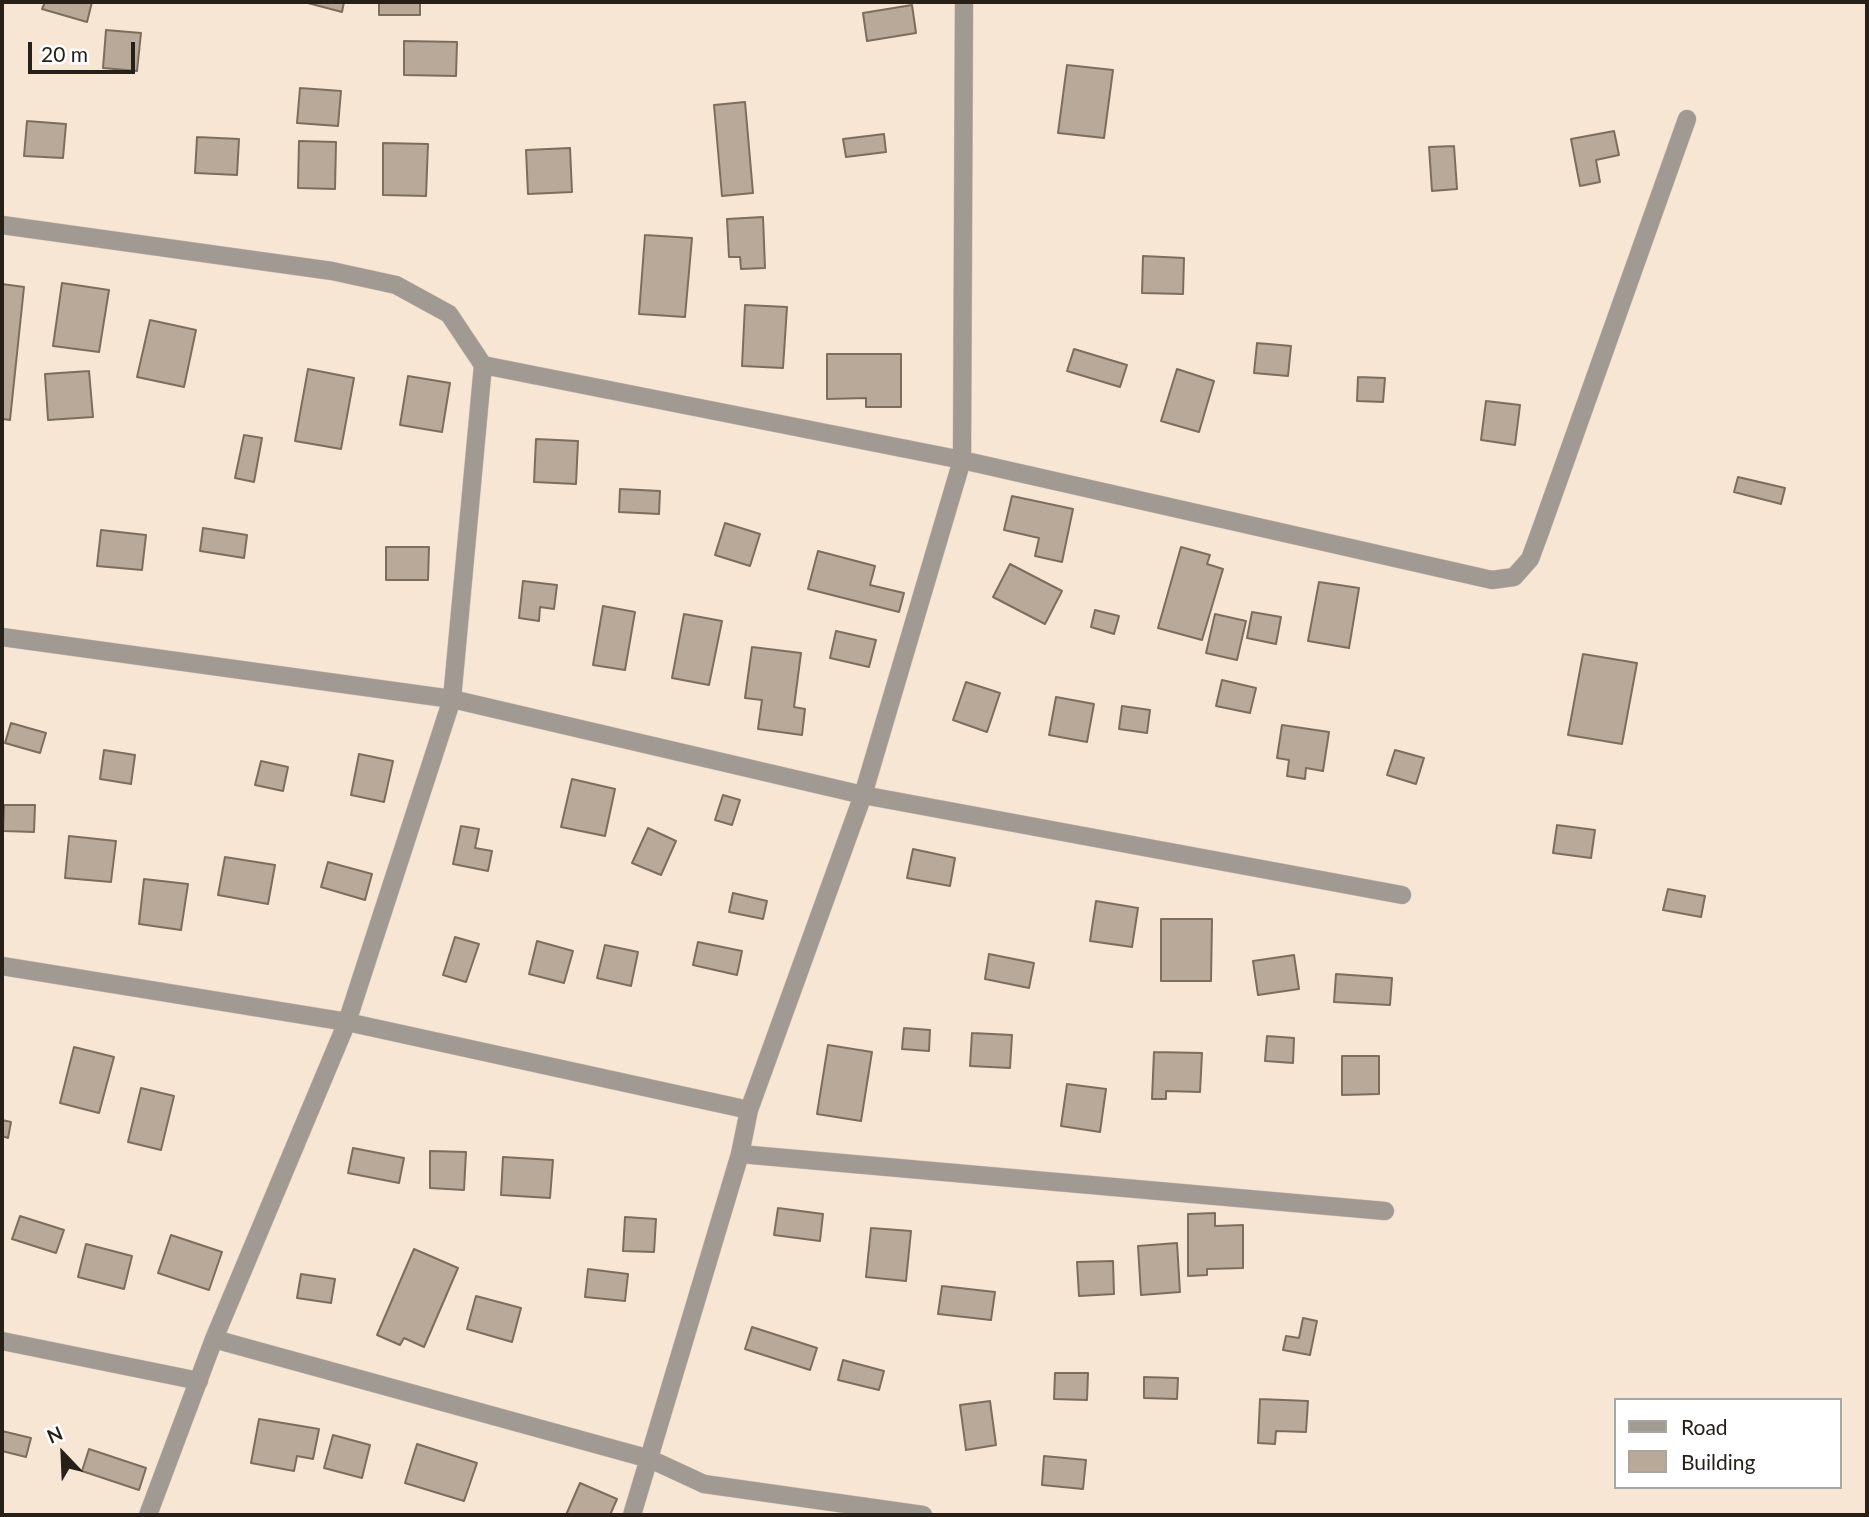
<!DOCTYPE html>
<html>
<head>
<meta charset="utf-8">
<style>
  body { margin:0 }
  #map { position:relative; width:1869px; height:1517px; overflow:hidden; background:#f7e6d3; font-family:Lato,sans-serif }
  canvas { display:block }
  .frame { position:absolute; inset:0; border:4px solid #262019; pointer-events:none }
  .legend { position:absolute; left:1614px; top:1398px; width:228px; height:91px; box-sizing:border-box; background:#fff; border:2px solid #a8a6a3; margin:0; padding:9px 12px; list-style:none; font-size:21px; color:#262019 }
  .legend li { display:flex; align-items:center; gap:14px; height:35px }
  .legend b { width:35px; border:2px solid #a8a6a3 }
  .north { position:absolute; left:28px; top:1419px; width:70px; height:70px; -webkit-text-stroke:5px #fff; paint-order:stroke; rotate:337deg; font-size:19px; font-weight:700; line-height:28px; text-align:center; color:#262019 }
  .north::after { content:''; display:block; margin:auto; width:24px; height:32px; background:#262019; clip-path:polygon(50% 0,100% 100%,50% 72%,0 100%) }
  .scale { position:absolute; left:28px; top:42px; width:107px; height:32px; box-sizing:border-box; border:4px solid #262019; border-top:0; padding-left:9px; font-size:21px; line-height:24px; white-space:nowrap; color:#262019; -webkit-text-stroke:5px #fff; paint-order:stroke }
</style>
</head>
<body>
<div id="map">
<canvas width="1869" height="1517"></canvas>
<div class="frame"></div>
<ul class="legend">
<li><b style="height:9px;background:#a19a93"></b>Road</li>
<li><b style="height:19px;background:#b9a998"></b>Building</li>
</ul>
<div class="north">N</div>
<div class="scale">20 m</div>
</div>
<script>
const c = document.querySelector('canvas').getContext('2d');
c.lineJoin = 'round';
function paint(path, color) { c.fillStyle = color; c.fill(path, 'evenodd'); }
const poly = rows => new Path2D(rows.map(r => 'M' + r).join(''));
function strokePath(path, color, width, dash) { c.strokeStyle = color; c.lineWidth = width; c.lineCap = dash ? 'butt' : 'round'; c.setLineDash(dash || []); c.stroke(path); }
const building = poly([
  [45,2,92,2,87,22,42,9,45,2],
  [304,2,344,2,342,12,304,2],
  [379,2,420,2,420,15,379,15,379,2],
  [912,5,916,33,867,41,863,13,912,5],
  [106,30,141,33,137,71,103,68,106,30],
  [404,41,457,42,456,76,404,75,404,41],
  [1067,65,1113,70,1104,138,1058,133,1067,65],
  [300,88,341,91,338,126,297,123,300,88],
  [745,102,753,193,722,196,714,105,745,102],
  [27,121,66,124,63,158,24,156,27,121],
  [1614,131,1619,155,1596,160,1600,182,1580,186,1571,139,1614,131],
  [884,134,886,152,846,157,843,139,884,134],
  [197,137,239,139,237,175,195,173,197,137],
  [299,141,336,142,335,189,298,188,299,141],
  [383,143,428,144,426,196,383,195,383,143],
  [1454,146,1457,189,1432,191,1429,147,1454,146],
  [570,148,572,192,528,194,526,150,570,148],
  [763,217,765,268,741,269,740,257,729,257,727,219,763,217],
  [645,235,692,238,685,317,639,314,645,235],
  [1143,256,1184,258,1183,294,1142,293,1143,256],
  [62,283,109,290,99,352,53,346,62,283],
  [2,284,24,287,10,420,2,419,2,284],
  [745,305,787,307,783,368,742,366,745,305],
  [150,320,196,330,184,387,137,377,150,320],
  [1257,343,1291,346,1288,376,1254,373,1257,343],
  [1074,349,1127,365,1120,387,1067,371,1074,349],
  [827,354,901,354,901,407,866,407,866,398,827,399,827,354],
  [308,369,354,378,341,449,295,441,308,369],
  [1177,369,1214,381,1199,432,1161,421,1177,369],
  [89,371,93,417,48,420,45,374,89,371],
  [408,376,450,383,442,432,400,425,408,376],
  [1358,377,1385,378,1383,402,1357,401,1358,377],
  [1486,401,1520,405,1515,445,1481,440,1486,401],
  [244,435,262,438,254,482,235,478,244,435],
  [536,439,578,441,576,484,534,482,536,439],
  [1738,477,1785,488,1781,504,1734,492,1738,477],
  [620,489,660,491,659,514,619,512,620,489],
  [1012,496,1073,509,1062,562,1035,556,1039,538,1004,530,1012,496],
  [725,523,760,534,750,566,715,555,725,523],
  [203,528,247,535,244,558,200,551,203,528],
  [101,530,146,535,142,570,97,566,101,530],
  [386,547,429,547,428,580,386,580,386,547],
  [1181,547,1210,555,1207,564,1223,569,1202,640,1158,628,1181,547],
  [818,551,875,566,870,585,904,593,899,612,808,589,818,551],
  [1010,564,1062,591,1045,624,993,597,1010,564],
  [523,581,557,585,554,609,540,607,539,621,519,618,523,581],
  [1319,582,1359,588,1349,648,1308,641,1319,582],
  [603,606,635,612,625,670,593,665,603,606],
  [1095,610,1119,616,1114,634,1091,627,1095,610],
  [1252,612,1281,617,1276,644,1247,638,1252,612],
  [684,614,722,621,709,685,672,678,684,614],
  [1215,614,1246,621,1237,660,1206,653,1215,614],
  [836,631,876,640,869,667,830,658,836,631],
  [752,647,801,653,794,707,805,709,802,735,758,729,762,700,745,698,752,647],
  [1583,654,1637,663,1622,744,1568,735,1583,654],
  [1222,680,1256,688,1250,713,1216,706,1222,680],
  [966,682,1000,693,987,732,953,720,966,682],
  [1056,697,1094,704,1087,742,1049,735,1056,697],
  [1122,706,1150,710,1147,733,1119,729,1122,706],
  [11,723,46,733,40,753,5,743,11,723],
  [1282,725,1329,732,1323,771,1306,768,1305,779,1287,776,1289,760,1277,758,1282,725],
  [104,750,135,755,131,784,100,779,104,750],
  [1395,750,1424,758,1416,784,1387,775,1395,750],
  [359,754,393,761,384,802,351,795,359,754],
  [261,761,288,767,283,791,255,785,261,761],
  [572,779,615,789,605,836,561,827,572,779],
  [723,795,740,800,732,825,715,820,723,795],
  [4,805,35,805,34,832,3,831,4,805],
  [1557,825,1595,830,1591,858,1553,853,1557,825],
  [461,826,479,829,475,848,492,851,488,871,453,864,461,826],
  [648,828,676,841,661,875,632,863,648,828],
  [69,836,116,841,111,882,65,878,69,836],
  [913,849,955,858,950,886,907,878,913,849],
  [225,857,275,865,268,904,218,895,225,857],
  [328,862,372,874,365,900,321,887,328,862],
  [144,879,188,884,181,930,139,924,144,879],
  [1668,889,1705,896,1701,917,1663,910,1668,889],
  [733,893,767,901,763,919,729,912,733,893],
  [1096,901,1138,908,1132,947,1090,941,1096,901],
  [1161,919,1212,919,1211,981,1161,981,1161,919],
  [455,937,479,944,466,982,443,975,455,937],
  [537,941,573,951,564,983,529,974,537,941],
  [698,942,742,951,737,975,693,965,698,942],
  [605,945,638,952,631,986,597,978,605,945],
  [989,954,1034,963,1029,988,985,979,989,954],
  [1294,955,1299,989,1258,995,1253,961,1294,955],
  [1336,974,1392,978,1390,1005,1334,1002,1336,974],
  [904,1028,930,1030,929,1051,902,1049,904,1028],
  [972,1033,1012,1035,1010,1068,970,1066,972,1033],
  [1267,1036,1294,1038,1293,1063,1265,1061,1267,1036],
  [828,1045,872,1052,861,1121,817,1114,828,1045],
  [74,1047,114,1057,99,1113,60,1103,74,1047],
  [1154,1052,1202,1053,1200,1092,1166,1091,1166,1099,1152,1099,1154,1052],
  [1342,1056,1379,1056,1379,1094,1342,1095,1342,1056],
  [1067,1084,1106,1089,1100,1132,1061,1126,1067,1084],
  [141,1088,174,1096,161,1150,128,1142,141,1088],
  [2,1120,11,1122,8,1138,2,1136,2,1120],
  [353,1148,404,1158,399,1183,348,1173,353,1148],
  [430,1151,466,1152,464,1190,430,1188,430,1151],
  [503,1157,553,1160,550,1198,501,1195,503,1157],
  [778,1208,823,1214,820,1241,774,1235,778,1208],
  [1215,1213,1215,1226,1243,1225,1243,1268,1207,1269,1207,1275,1188,1276,1188,1214,1215,1213],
  [20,1216,64,1230,56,1253,12,1239,20,1216],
  [625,1217,656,1219,654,1252,623,1251,625,1217],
  [871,1228,911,1231,906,1281,866,1277,871,1228],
  [171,1235,222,1252,209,1290,158,1273,171,1235],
  [1177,1243,1180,1292,1141,1295,1138,1246,1177,1243],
  [86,1244,132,1256,124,1289,78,1277,86,1244],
  [414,1249,458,1268,424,1347,404,1338,400,1345,377,1335,414,1249],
  [1113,1261,1114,1294,1079,1296,1077,1262,1113,1261],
  [588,1269,628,1274,625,1301,585,1297,588,1269],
  [301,1274,335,1279,331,1303,297,1298,301,1274],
  [942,1286,995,1292,991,1320,938,1314,942,1286],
  [476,1296,521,1308,512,1342,467,1329,476,1296],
  [1303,1318,1317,1321,1310,1355,1283,1350,1286,1336,1299,1338,1303,1318],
  [752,1327,817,1348,810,1370,745,1349,752,1327],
  [843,1360,884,1371,879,1390,838,1380,843,1360],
  [1055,1373,1088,1373,1087,1400,1054,1399,1055,1373],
  [1144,1377,1178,1378,1177,1399,1144,1398,1144,1377],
  [1260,1399,1308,1401,1306,1432,1276,1431,1275,1444,1258,1443,1260,1399],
  [990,1401,996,1445,966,1450,960,1405,990,1401],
  [259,1419,319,1429,313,1459,297,1456,294,1471,251,1463,259,1419],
  [2,1431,31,1438,26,1457,2,1451,2,1431],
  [333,1435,370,1445,362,1478,324,1468,333,1435],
  [417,1444,477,1463,464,1501,405,1483,417,1444],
  [89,1449,146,1468,139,1490,82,1471,89,1449],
  [1044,1456,1086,1460,1083,1489,1042,1485,1044,1456],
  [580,1483,617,1499,610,1515,566,1515,580,1483]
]);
const minor = poly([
  [2,225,332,271,396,285,449,314,483,365,452,699,347,1022,214,1339,148,1515],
  [483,365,962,460,1492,580,1514,577,1530,559,1540,532,1687,119],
  [2,637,452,699,863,795,1402,895],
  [2,966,347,1022,749,1110],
  [740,1154,1385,1211],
  [214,1339,650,1459,704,1484,923,1515],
  [2,1341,199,1381],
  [632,1515,740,1154,749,1110,863,795,962,460,964,2]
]);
paint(building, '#b9a998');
strokePath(building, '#7c6d5d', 2);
strokePath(minor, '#d1c2b2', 19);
strokePath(minor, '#a19a93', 18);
</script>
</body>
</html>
